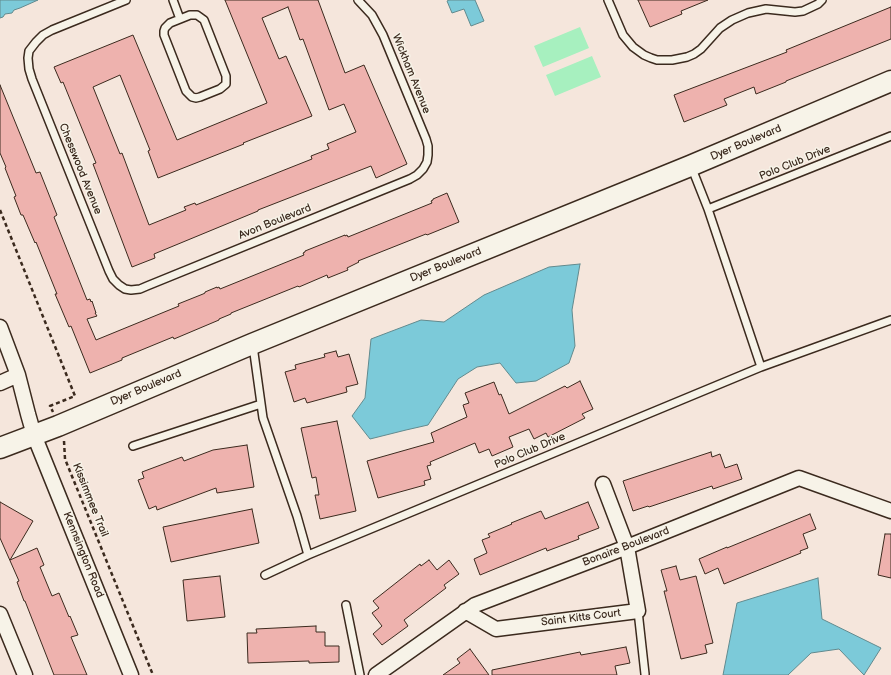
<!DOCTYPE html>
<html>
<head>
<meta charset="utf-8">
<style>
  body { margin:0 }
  canvas { display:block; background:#f5e6dc }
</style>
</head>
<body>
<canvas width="891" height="675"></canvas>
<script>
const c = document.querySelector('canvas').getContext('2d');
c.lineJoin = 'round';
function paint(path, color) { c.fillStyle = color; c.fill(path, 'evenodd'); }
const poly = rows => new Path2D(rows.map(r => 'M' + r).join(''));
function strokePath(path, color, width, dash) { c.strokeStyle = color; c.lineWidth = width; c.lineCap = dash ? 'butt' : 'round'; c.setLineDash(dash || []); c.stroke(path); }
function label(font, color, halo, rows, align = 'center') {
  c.font = font + ' "Balsamiq Sans",sans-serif'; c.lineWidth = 3; c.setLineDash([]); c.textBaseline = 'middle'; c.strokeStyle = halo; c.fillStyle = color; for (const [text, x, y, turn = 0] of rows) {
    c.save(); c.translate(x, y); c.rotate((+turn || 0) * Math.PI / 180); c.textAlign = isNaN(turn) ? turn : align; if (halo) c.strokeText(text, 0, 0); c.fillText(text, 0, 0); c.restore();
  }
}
const green = poly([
  [580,27,589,48,543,67,534,46],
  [592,56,601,77,555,96,546,75]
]);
const water = poly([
  [0,0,38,0,20,8,14,10,12,13,5,14,3,17,0,18,0,0],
  [449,0,475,0,484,21,471,26,464,9,452,13,447,1,449,0],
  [580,264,572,310,575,346,569,363,536,381,516,383,500,363,477,367,458,379,428,425,406,430,370,439,352,416,365,398,371,339,421,320,444,322,484,295,549,267,580,264],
  [818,578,822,619,881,648,864,675,839,649,811,653,788,675,723,675,737,603,818,578]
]);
const building = poly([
  [225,0,318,0,345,73,364,65,407,164,376,178,371,166,258,210,258,211,154,254,155,258,132,267,93,164,96,163,63,82,61,83,54,67,133,35,177,140,267,103,225,0],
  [288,7,300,40,303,39,329,110,344,104,356,132,327,144,329,149,311,156,312,159,196,205,195,203,184,207,186,210,149,225,122,153,120,154,93,87,120,75,150,150,148,151,158,178,244,144,243,143,312,116,286,56,279,59,262,18,288,7],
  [638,0,708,0,681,11,682,14,650,27,638,0],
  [891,7,891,39,786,81,786,82,756,94,754,87,724,99,727,105,684,122,674,95,787,52,786,50,891,7],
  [0,85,36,173,40,172,57,215,54,217,87,300,90,299,91,302,92,301,96,313,95,313,97,316,87,319,96,340,179,306,178,304,203,294,205,293,205,292,217,287,217,288,219,287,220,289,304,255,303,253,305,252,305,251,345,235,345,236,347,235,348,237,432,203,431,201,433,200,433,199,447,193,459,222,427,235,426,234,358,261,359,262,347,268,348,270,328,278,327,275,299,287,298,286,231,313,231,314,219,319,219,320,174,339,173,337,122,358,122,360,90,373,71,326,69,327,55,294,57,294,36,242,35,243,23,215,21,215,14,197,16,196,5,168,6,167,0,153,0,85],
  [336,351,338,357,349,354,358,384,346,387,347,392,307,403,305,398,294,402,285,372,296,369,295,365,325,357,324,354,336,351],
  [580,381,593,409,582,414,585,418,548,437,546,433,534,439,529,429,509,437,513,447,492,456,489,449,479,453,475,443,430,462,431,465,427,466,431,479,424,481,425,485,378,498,367,461,434,442,431,433,467,417,463,405,469,403,465,393,494,382,499,395,501,394,509,414,565,386,567,388,580,381],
  [337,421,356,511,320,519,315,495,319,495,316,477,312,478,301,428,337,421],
  [247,445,254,487,217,493,216,488,157,510,156,506,149,509,138,480,144,478,142,472,182,457,184,461,213,450,247,445],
  [711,452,712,457,720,454,725,468,737,464,742,479,713,489,712,486,649,507,648,506,633,511,623,481,711,452],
  [0,502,33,521,10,560,37,548,44,565,40,567,52,596,59,593,69,617,70,616,78,635,71,637,87,675,54,675,25,601,24,601,17,582,19,581,0,538,0,502],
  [588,502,599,528,578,536,579,539,547,551,546,548,480,575,474,559,487,553,482,540,490,537,488,534,512,524,511,523,541,511,545,519,588,502],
  [252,509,259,543,171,562,163,527,252,509],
  [810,514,816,529,803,534,808,548,800,551,801,553,724,584,718,568,705,574,699,559,727,547,727,548,810,514],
  [885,534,891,534,891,578,878,575,885,534],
  [429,560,437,570,449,560,459,574,444,585,446,588,404,620,408,626,382,645,373,634,382,626,372,613,379,608,373,601,420,564,421,566,429,560],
  [676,566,680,580,696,576,713,643,705,645,707,653,681,659,664,591,667,591,661,570,676,566],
  [220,576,225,617,187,621,183,580,220,576],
  [316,626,316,632,325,632,325,646,339,646,339,662,309,663,309,661,248,663,247,633,257,633,256,629,316,626],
  [626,647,630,663,615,666,617,675,492,675,492,670,580,652,581,655,626,647],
  [470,649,489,675,443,675,460,663,457,659,470,649]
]);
const path = poly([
  [0,210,75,396,50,406,53,412],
  [64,441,65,459,153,675]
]);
const lane = poly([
  [126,0,52,30,43,35,36,42,29,51,28,58,29,69,32,79,109,271,113,279,119,285,125,289,131,290,140,289,147,286,410,179,417,175,423,169,427,162,428,155,428,146,426,139,383,35,372,15,358,0],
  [173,0,180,19],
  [608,0,623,35,633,47,644,55,651,58,657,60,672,60,687,57,694,54,701,49,720,28,732,20,748,13,766,9,795,12,803,11,818,4,822,0],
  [190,15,197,15,204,20,226,76,226,84,220,89,200,97,196,98,192,97,186,91,164,35,164,31,165,28,170,23,190,15],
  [691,166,708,209,761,367],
  [708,209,891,136],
  [253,346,263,418,297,516,308,555],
  [133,446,261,404],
  [265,575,308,555,761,367,891,320],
  [346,605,360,675],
  [638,611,645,674]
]);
const street = poly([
  [0,327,18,375,28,414,34,435,131,675],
  [0,383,18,375],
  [465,611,496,629,638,611,627,547,603,484],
  [0,614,25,675],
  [376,675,475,605,627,547,799,478,891,511]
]);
const secondary = poly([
  [0,448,58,426,252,344,690,166,891,81]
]);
const streetNames = [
  ["Wickham Avenue",411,74,68],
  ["Dyer Boulevard",746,143,-23],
  ["Polo Club Drive",795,163,-22],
  ["Chesswood Avenue",80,169,68],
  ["Avon Boulevard",275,222,-22],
  ["Dyer Boulevard",446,265,-22],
  ["Dyer Boulevard",146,388,-23],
  ["Polo Club Drive",530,451,-23],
  ["Kissimmee Trail",90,500,68],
  ["Bonaire Boulevard",626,547,-21],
  ["Kennsington Road",83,555,68],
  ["Saint Kitts Court",581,618,-7]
];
paint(green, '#a7f0bf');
paint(water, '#7ccad9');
strokePath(water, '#628a8e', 1);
paint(building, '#eeb2ae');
strokePath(building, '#3b2a1e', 1);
strokePath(lane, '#3b2a1e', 10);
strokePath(street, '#3b2a1e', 17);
strokePath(secondary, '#3b2a1e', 23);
strokePath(path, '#3b2a1e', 2.5, [4, 3]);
strokePath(lane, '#f7f3e8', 7);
strokePath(street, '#f7f3e8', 14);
strokePath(secondary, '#f7f3e8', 20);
label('11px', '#3b2a1e', '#f7f3e8', streetNames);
</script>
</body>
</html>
